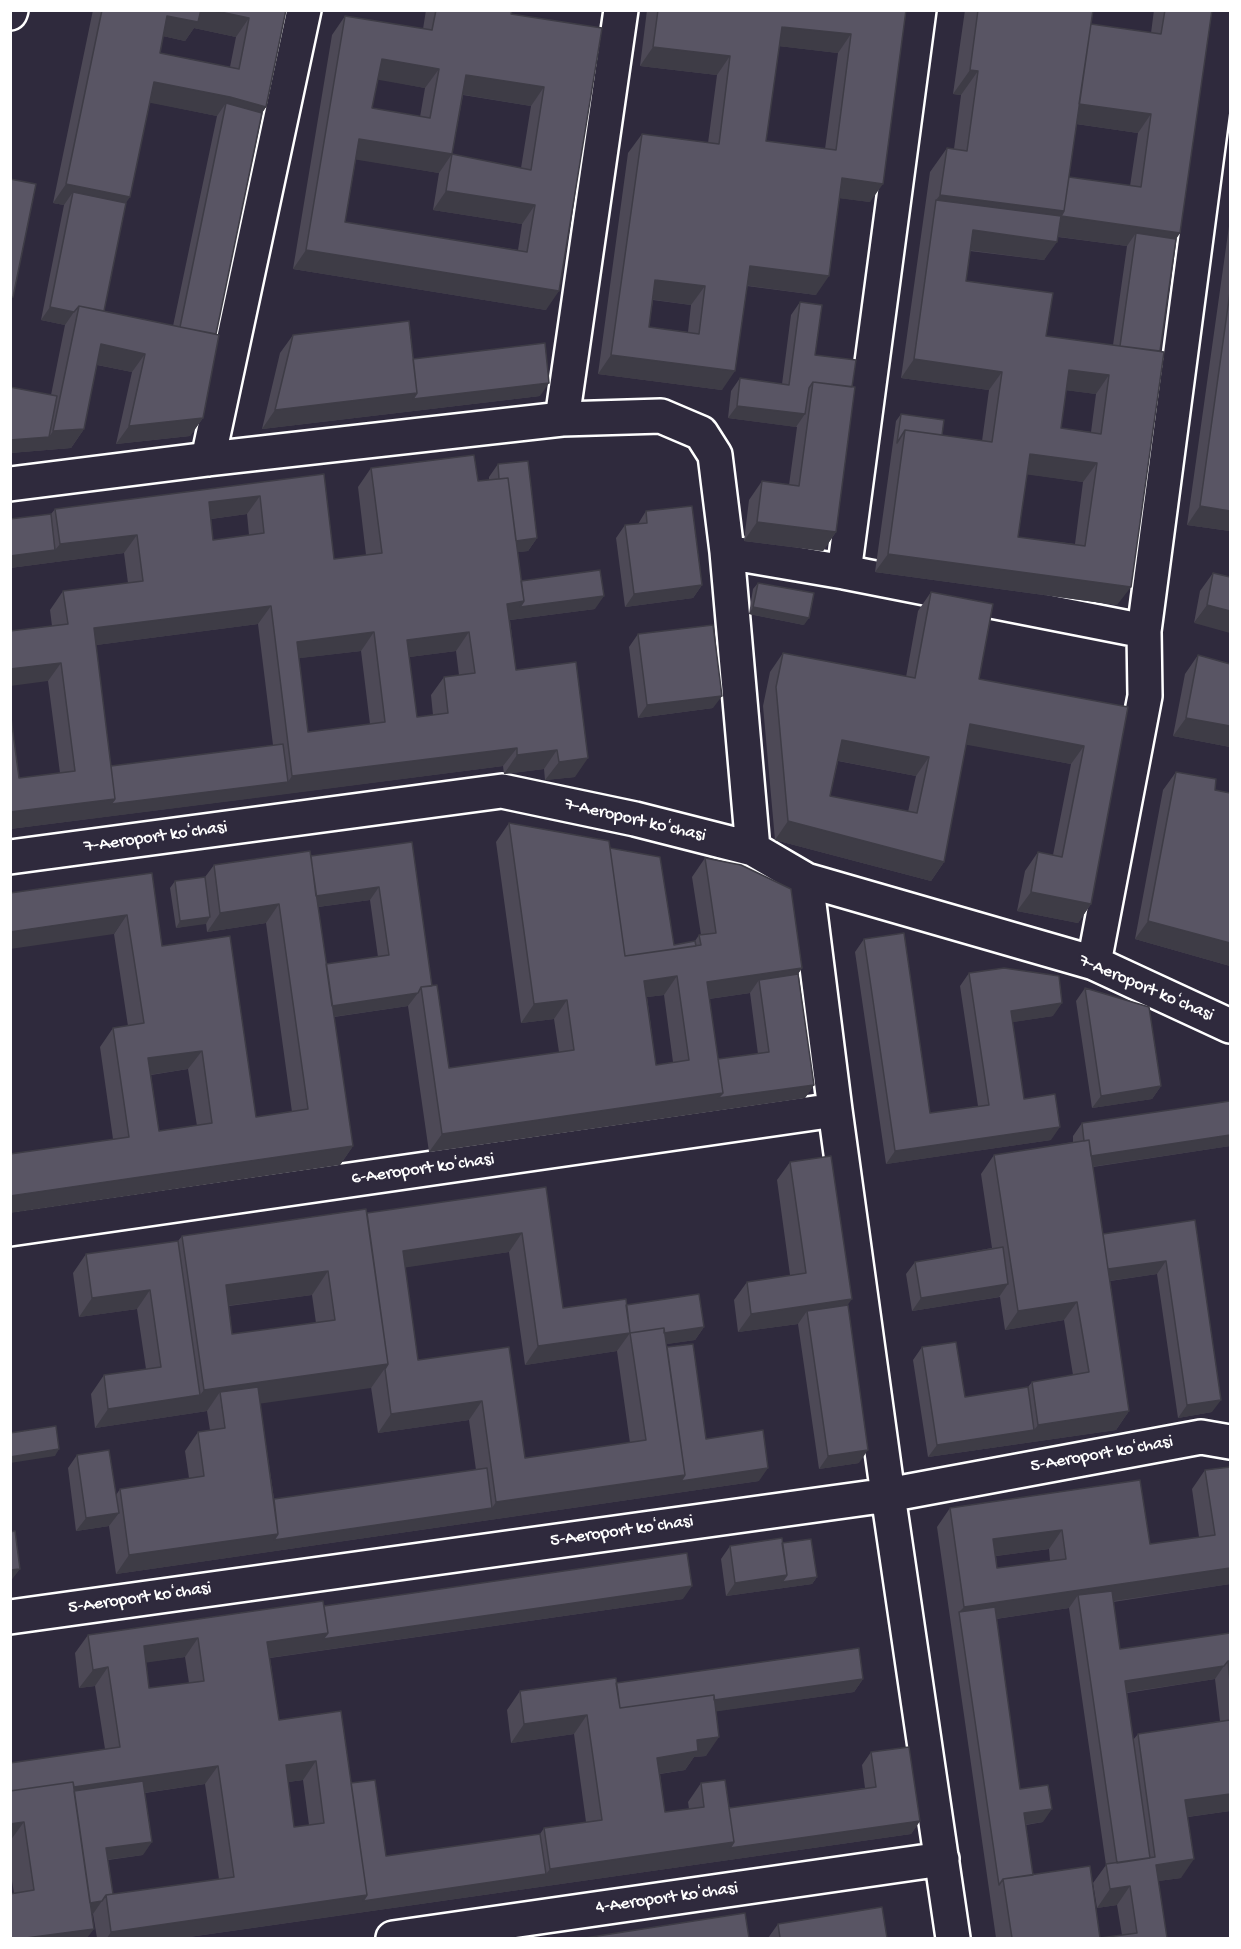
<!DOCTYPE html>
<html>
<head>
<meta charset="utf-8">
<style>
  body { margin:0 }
  #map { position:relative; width:1241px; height:1949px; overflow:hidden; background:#2f2a3d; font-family:"Gochi Hand",sans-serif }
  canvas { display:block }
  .frame { position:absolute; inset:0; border:12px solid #fff; pointer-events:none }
</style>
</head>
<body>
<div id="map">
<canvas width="1241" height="1949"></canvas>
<div class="frame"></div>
</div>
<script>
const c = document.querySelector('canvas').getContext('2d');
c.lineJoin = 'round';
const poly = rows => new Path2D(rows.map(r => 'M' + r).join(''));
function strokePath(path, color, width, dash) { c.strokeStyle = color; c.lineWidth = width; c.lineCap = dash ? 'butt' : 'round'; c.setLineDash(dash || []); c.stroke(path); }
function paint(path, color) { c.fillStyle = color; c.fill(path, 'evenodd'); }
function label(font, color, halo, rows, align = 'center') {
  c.font = font + ' "Gochi Hand",sans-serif'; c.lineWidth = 4.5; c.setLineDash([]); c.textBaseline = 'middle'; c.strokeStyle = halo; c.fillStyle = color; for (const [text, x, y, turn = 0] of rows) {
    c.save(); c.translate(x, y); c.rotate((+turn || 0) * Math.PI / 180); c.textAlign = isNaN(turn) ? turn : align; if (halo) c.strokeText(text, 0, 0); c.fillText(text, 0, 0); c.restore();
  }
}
const minor = poly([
  [10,13,11,10],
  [562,419,621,10],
  [208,459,304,10],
  [10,484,208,459,562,419,661,416,701,433,715,455,727,552,753,849],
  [727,552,844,572,1144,631],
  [844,572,919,10],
  [10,857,502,791,635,819,753,849,806,880,1094,963,1230,1026],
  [806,880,835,1110,888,1495,953,1938],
  [1094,963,1145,696,1144,631,1226,10],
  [10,1229,835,1110],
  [10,1617,888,1495,1201,1437,1230,1442],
  [393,1938,942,1859]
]);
const wall = poly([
  [93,10,286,10,266,107,262,113,216,334,203,418,190,436,116,444,132,372,97,365,84,429,71,448,10,453,10,387,51,395,65,325,41,320,64,205,53,203],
  [194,28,236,37,230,67,160,53,163,36,185,41],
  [149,102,217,116,173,326,104,311,126,203],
  [426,10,512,10,511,14,602,28,546,310,293,269,332,35,345,16,423,29],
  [378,79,425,88,420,117,372,108],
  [463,95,531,106,521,168,452,154,439,173,433,210,522,224,518,250,345,222,356,159,439,173,452,154],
  [647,10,906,10,870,202,840,198,816,295,747,286,722,390,598,374,628,153,642,134,708,143,717,75,640,66],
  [779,46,838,53,825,149,766,141],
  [653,300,691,305,688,332,649,327],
  [965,10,1093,10,1091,24,1151,33,1154,10,1212,10,1180,233,1176,239,1117,605,875,572,896,421,901,414,942,435,982,441,989,390,901,378,930,172,947,148,954,149,961,95,953,94],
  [1076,124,1138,133,1130,186,1069,177],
  [1058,237,1127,246,1113,345,1046,336,966,281,970,251,1044,260],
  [1066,390,1096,394,1091,432,1061,428],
  [1027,474,1083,482,1075,544,1018,537],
  [1230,219,1230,531,1187,525],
  [800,302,815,355,852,387,836,532,823,551,744,541,749,500,762,481,789,485,797,427,728,418,731,391,740,378,782,384,791,315],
  [293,335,413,359,540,396,262,429,280,353],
  [498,464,537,538,528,551,518,552,521,581,595,609,510,620,516,670,575,777,545,780,544,769,504,774,503,766,10,829,19,778,60,773,48,681,52,626,50,610,63,591,128,583,124,553,10,568,10,519,51,514,55,509,324,474,334,559,366,555,358,487,371,468,478,481,489,480,489,477],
  [247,514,249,535,213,540,211,519],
  [258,624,273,745,111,766,96,645],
  [361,651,370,724,308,732,299,658],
  [456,651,459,675,444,677,431,695,433,715,417,717,409,657],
  [646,511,702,585,693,598,625,607,616,538,625,525,638,524],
  [1213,573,1230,577,1194,623,1200,591],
  [758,583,804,625,749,614,753,589],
  [931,592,979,679,1128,707,1091,904,1078,923,1017,911,1025,871,1038,852,1053,855,1071,764,966,744,944,862,931,881,775,840,763,706,770,672,783,653,906,677,918,611],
  [838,761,916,776,908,812,830,796],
  [638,634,713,708,638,718,629,647],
  [1198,655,1230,664,1230,747,1173,736,1185,674],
  [1176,772,1215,790,1230,966,1135,939,1163,790],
  [509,823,610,848,674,945,695,941,699,935,701,935,692,877,705,858,802,968,798,974,814,1085,805,1098,429,1152,408,1006,334,1017,353,1146,340,1165,113,1139,100,1047,113,1028,128,1026,114,934,152,873,162,946,256,1117,292,1112,266,923,207,932,206,923,176,928,170,888,175,881,205,877,214,865,311,856,412,842,432,986,449,1068,559,1052,554,1019,521,1023,496,842],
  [370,900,378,957,326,964,318,907],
  [750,993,758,1054,718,1059,709,999],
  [664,995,673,1062,656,1065,647,997],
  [188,1069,197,1126,159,1131,151,1075],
  [864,939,930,1113,978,1106,960,986,969,973,1053,1016,1012,1022,1024,1099,1051,1140,886,1164,855,952],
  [1085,988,1161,1086,1152,1099,1092,1108,1076,1001],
  [1230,1101,1230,1146,1093,1167,1103,1234,1195,1220,1212,1412,1178,1418,1157,1274,1110,1281,1129,1411,1116,1430,928,1457,913,1360,922,1347,965,1397,1028,1387,1032,1382,1073,1375,1064,1320,1005,1330,1000,1297,912,1311,906,1274,915,1262,992,1248,981,1174,994,1155,1073,1142,1073,1136,1082,1123],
  [790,1162,848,1305,859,1463,819,1469,798,1324,738,1332,734,1300,747,1282,790,1275,777,1180],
  [546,1187,563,1308,626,1305,704,1327,695,1340,666,1344,667,1347,706,1439,759,1481,116,1574,109,1526,76,1531,68,1468,77,1455,116,1495,120,1489,189,1478,185,1451,198,1432,210,1430,207,1411,95,1428,91,1394,104,1375,146,1369,137,1309,79,1317,73,1273,86,1254,178,1241,182,1236,367,1213],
  [509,1252,525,1365,617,1351,630,1443,525,1458,509,1347,418,1360,405,1267],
  [312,1295,316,1323,232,1334,229,1306],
  [371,1387,378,1433,469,1420,476,1470,274,1499,260,1403],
  [1205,1470,1230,1584,1113,1602,1120,1649,1230,1633,1230,1811,1188,1817,1181,1878,1158,1881,1167,1938,996,1938,937,1527,950,1508,1150,1544,1199,1537,1192,1489],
  [1049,1549,1050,1561,997,1568,996,1556],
  [1069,1608,1106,1865,1093,1883,1097,1908,1117,1905,1122,1935,1100,1938,1033,1875,1026,1825,1043,1822,1020,1789,996,1619],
  [1215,1679,1220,1721,1138,1734,1133,1740,1127,1693],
  [782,1543,817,1577,812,1584,726,1596,721,1559,730,1546],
  [683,1599,270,1658,279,1720,351,1783,386,1856,540,1834,544,1828,586,1822,574,1734,511,1743,507,1710,520,1691,616,1683,863,1679,854,1692,716,1711,706,1756,694,1757,685,1770,660,1774,665,1812,689,1809,688,1802,701,1783,729,1808,865,1788,862,1765,871,1752,920,1821,911,1834,182,1938,97,1938,93,1914,14,1893,10,1869,10,1763,105,1749,95,1686,79,1688,75,1653,88,1635,324,1606],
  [185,1657,189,1683,149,1688,146,1662],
  [303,1780,309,1825,294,1827,288,1782],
  [205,1784,219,1879,113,1894,108,1860,143,1855,145,1793],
  [778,1924,887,1938,768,1938]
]);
const shadedWall = poly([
  [200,10,211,10,249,18,236,37,194,28,185,41,154,34,167,16],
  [782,27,851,34,838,53,769,45],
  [653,47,730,56,717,75,640,66],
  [382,59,439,69,425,88,368,78],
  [970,70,978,71,961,95,953,94],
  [466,75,544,87,531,106,453,93],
  [154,82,230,97,266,107,253,126,226,103,217,116,141,101],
  [1076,104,1151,114,1138,133,1063,122],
  [359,139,452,154,439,173,346,158],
  [842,178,883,184,870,202,829,197],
  [66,184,130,197,117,216,73,192,64,205,53,203],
  [446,191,535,205,522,224,433,210],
  [940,195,1064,211,1180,233,1167,252,1136,233,1127,246,934,220,936,200],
  [973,230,1057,242,1044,260,960,249],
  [306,250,559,291,546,310,293,269],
  [750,266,829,276,816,295,736,284],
  [655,280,705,286,691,305,642,298],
  [50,307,74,312,65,325,41,320],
  [101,344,145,354,132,372,88,363],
  [611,355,735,371,722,390,598,374],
  [914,359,1002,372,989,390,901,378],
  [1069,370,1109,375,1096,394,1056,389],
  [549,383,540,396,262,429,275,410,417,393],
  [737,406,805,414,796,427,728,418],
  [203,418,190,436,116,444,129,426],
  [84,429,71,448,10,453,10,440,49,437,53,431],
  [1030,454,1097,463,1083,482,1016,473],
  [260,496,247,514,195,521,209,502],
  [1200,506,1230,511,1230,531,1187,525],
  [757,522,836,532,823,551,744,541],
  [137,535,124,553,10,568,10,556,55,550,60,544],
  [537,538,528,551,502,554,511,541],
  [888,554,1131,587,1117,605,875,572],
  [702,585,693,598,625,607,634,594],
  [604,596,595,609,494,622,507,604,524,601],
  [1207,605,1230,611,1230,633,1194,623],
  [271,606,258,624,81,647,94,628],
  [753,607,809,618,804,625,749,614],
  [374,632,361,651,284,660,297,642],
  [469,632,456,651,394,659,407,640],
  [61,663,48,681,10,686,10,669],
  [722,696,713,708,638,718,647,705],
  [1186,718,1230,726,1230,747,1173,736],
  [970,724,1084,746,1071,764,957,743],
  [842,740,929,757,916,776,829,759],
  [517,748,503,766,279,795,292,776],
  [557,750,544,769,504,774,517,755],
  [588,758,575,777,545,780,559,762],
  [288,782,279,795,10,829,10,812,115,799],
  [788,821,944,862,931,881,775,840],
  [379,887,370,900,302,909,311,896],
  [1031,892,1091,904,1078,923,1017,911],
  [279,904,266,923,207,932,220,913],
  [127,915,114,934,10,949,10,932],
  [210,917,206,924,176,928,180,921],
  [1148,921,1230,943,1230,966,1135,939],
  [802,968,789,987,759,980,750,993,694,1001,707,982],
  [677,976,664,995,631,999,644,981],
  [418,993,408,1006,318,1019,327,1006],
  [567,1000,554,1019,521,1023,534,1004],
  [1062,1003,1053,1016,1001,1024,1011,1011],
  [202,1051,188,1069,135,1077,148,1058],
  [814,1085,805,1098,429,1152,442,1134,723,1093],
  [1161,1086,1152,1099,1092,1108,1101,1096],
  [1060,1127,1051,1140,886,1164,895,1151],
  [1230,1135,1230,1146,1077,1169,1086,1156],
  [353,1146,340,1165,10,1213,10,1196],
  [522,1233,509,1252,389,1270,403,1251],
  [1166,1261,1157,1274,1094,1283,1103,1270],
  [328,1271,312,1295,209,1308,226,1285],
  [1008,1284,999,1297,912,1311,921,1298],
  [150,1290,137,1309,79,1317,92,1298],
  [852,1299,838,1318,807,1311,798,1324,738,1332,751,1314],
  [1077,1302,1064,1320,1005,1330,1018,1311],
  [704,1327,695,1340,633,1349,631,1338],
  [630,1333,617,1351,525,1365,538,1346],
  [388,1364,371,1388,222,1409,220,1392,207,1411,95,1428,108,1409,200,1395,204,1390],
  [1221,1400,1212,1412,1178,1418,1187,1405],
  [482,1401,469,1420,378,1433,391,1414],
  [1129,1411,1116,1430,928,1457,937,1445,1034,1430,1038,1425],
  [59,1449,55,1456,10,1463,10,1457],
  [868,1450,859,1463,819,1469,828,1456],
  [768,1468,759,1481,116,1574,129,1555,278,1534,492,1508,496,1502,685,1475],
  [119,1513,109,1526,76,1531,86,1518],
  [1062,1530,1049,1549,980,1558,993,1539],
  [1230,1568,1230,1584,1080,1606,1078,1595,1069,1608,961,1624,959,1612,964,1607],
  [20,1569,10,1582,10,1570],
  [787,1575,817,1577,812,1584,726,1596,735,1583],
  [692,1586,683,1599,254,1660,267,1642,328,1633],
  [198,1638,185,1657,130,1665,144,1646],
  [1224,1666,1215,1679,1116,1694,1125,1681],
  [108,1667,95,1686,79,1688,93,1670],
  [863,1679,854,1692,606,1727,616,1714],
  [587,1715,574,1734,511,1743,524,1724],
  [719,1737,706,1756,694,1757,685,1770,644,1776,657,1758,697,1740],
  [316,1761,303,1780,273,1784,286,1765],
  [218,1766,205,1784,67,1804,10,1796],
  [1230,1794,1230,1811,1172,1819,1185,1800],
  [1052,1809,1043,1822,1015,1826,1024,1813],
  [920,1821,911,1834,182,1938,107,1938,111,1932,367,1895,546,1874,550,1869,734,1842],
  [24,1822,10,1841,10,1824],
  [152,1842,143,1855,97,1861,106,1848],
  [1194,1859,1181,1878,1143,1883,1156,1865],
  [1130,1886,1117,1905,1097,1908,1110,1889],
  [102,1901,93,1914,72,1918,81,1905],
  [94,1929,87,1938,26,1938]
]);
const building = poly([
  [102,10,201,10,198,22,167,16,160,53,239,69,249,18,211,10,286,10,266,107,230,97,154,82,130,197,66,184,102,10],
  [436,10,512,10,511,14,602,28,559,291,306,250,345,16,432,30,436,10],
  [382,59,439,69,430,118,372,108,382,59],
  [466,75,544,87,531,170,452,154,446,191,535,205,527,252,345,222,359,139,452,154,466,75],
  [658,10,906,10,883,184,842,178,829,276,750,266,735,371,611,355,642,134,719,144,730,56,653,47,658,10],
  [782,27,851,34,836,150,766,141,782,27],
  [655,280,705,286,699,334,649,327,655,280],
  [978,10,1093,10,1064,211,940,195,947,148,967,151,978,71,970,70,978,10],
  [1165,10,1212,10,1180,233,1061,216,1064,211,1069,177,1141,187,1151,114,1079,104,1091,24,1161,34,1165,10],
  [226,103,262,113,216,334,180,327,226,103],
  [10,179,36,184,13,297,10,297,10,179],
  [73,192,126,203,104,311,79,306,74,312,50,307,73,192],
  [936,200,1061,216,1057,242,973,230,966,281,1053,293,1046,336,1164,352,1131,587,888,554,905,430,992,442,1002,372,914,359,936,200],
  [1069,370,1109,375,1101,434,1061,428,1069,370],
  [1030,454,1097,463,1085,546,1018,537,1030,454],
  [1136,233,1176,239,1160,351,1120,346,1136,233],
  [1230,292,1230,511,1200,506,1230,292],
  [800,302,822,305,815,355,856,360,852,387,813,382,809,388,805,414,737,406,740,378,789,385,800,302],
  [79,306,219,335,203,418,129,426,145,354,101,344,84,429,53,431,79,306],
  [409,321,417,393,275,410,293,335,409,321],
  [545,343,549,383,413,399,417,393,413,359,545,343],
  [813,382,855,387,836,532,757,522,762,481,799,486,813,382],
  [10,387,57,396,49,437,10,440,10,387],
  [901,414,944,420,942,435,905,430,897,443,901,414],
  [474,455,478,481,508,478,524,601,507,604,516,670,576,662,588,758,559,762,557,750,517,755,517,748,292,776,271,606,94,628,115,799,10,812,10,710,19,778,75,771,61,663,10,669,10,631,68,624,63,591,143,581,137,535,60,544,55,509,324,474,334,559,382,553,371,468,474,455],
  [260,496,264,533,213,540,209,502,260,496],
  [374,632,385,722,308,732,297,642,374,632],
  [469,632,475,673,444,677,448,713,417,717,407,640,469,632],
  [528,461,537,538,516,541,508,478,499,479,498,464,528,461],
  [692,506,702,585,634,594,625,525,647,523,646,511,692,506],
  [51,514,55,550,10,556,10,519,51,514],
  [600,570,604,596,520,607,524,601,521,581,600,570],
  [1213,573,1230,577,1230,611,1207,605,1213,573],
  [758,583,814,593,809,618,753,607,758,583],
  [931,592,993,604,979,679,1128,707,1091,904,1031,892,1038,852,1062,857,1084,746,970,724,944,862,788,821,776,687,783,653,915,678,931,592],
  [842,740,929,757,917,813,830,796,842,740],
  [713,625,722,696,647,705,638,634,713,625],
  [1198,655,1230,664,1230,726,1186,718,1198,655],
  [283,744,288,782,111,804,115,799,111,766,283,744],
  [1176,772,1216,779,1215,790,1230,793,1230,943,1148,921,1176,772],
  [509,823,609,841,625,956,701,945,699,935,716,933,705,858,741,865,791,889,802,968,707,982,723,1093,442,1134,421,987,437,985,449,1068,574,1050,567,1000,534,1004,509,823],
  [677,976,689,1060,656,1065,644,981,677,976],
  [412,842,432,986,421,987,418,993,332,1006,326,964,389,955,379,887,316,896,311,856,412,842],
  [610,848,660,857,674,945,695,941,696,946,625,956,610,848],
  [310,851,353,1146,10,1196,10,1154,129,1137,113,1028,144,1023,127,915,10,932,10,893,152,873,162,946,230,936,256,1117,308,1109,279,904,220,913,214,865,310,851],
  [202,1051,212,1123,159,1131,148,1058,202,1051],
  [205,877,210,917,180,921,175,881,205,877],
  [904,933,930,1113,989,1105,969,973,1004,968,1059,976,1062,1003,1011,1011,1024,1099,1055,1094,1060,1127,895,1151,864,939,904,933],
  [798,974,814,1085,718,1098,723,1093,718,1059,769,1052,759,980,798,974],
  [1085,988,1149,1007,1161,1086,1101,1096,1085,988],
  [1230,1101,1230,1135,1091,1156,1089,1140,1084,1141,1082,1123,1230,1101],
  [1089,1140,1129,1411,1038,1425,1032,1382,1089,1372,1077,1302,1018,1311,994,1155,1089,1140],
  [831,1156,852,1299,751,1314,747,1282,806,1273,790,1162,831,1156],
  [546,1187,563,1308,626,1299,630,1333,538,1346,522,1233,403,1251,418,1360,509,1347,525,1458,646,1440,630,1333,664,1328,685,1475,496,1502,482,1401,391,1414,385,1369,388,1364,367,1213,546,1187],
  [366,1209,388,1364,204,1390,182,1236,366,1209],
  [328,1271,335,1320,232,1334,226,1285,328,1271],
  [1195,1220,1221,1400,1187,1405,1166,1261,1108,1269,1103,1234,1195,1220],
  [178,1241,200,1395,108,1409,104,1375,161,1367,150,1290,92,1298,86,1254,178,1241],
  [1003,1247,1008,1284,921,1298,915,1262,1003,1247],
  [699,1294,704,1327,664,1333,664,1328,630,1333,626,1305,699,1294],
  [848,1305,868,1450,828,1456,807,1311,848,1305],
  [956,1342,965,1397,1028,1387,1034,1430,937,1445,922,1347,956,1342],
  [693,1344,706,1439,763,1430,768,1468,681,1481,685,1475,667,1347,693,1344],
  [258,1387,278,1534,129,1555,120,1489,204,1476,198,1432,225,1428,220,1392,258,1387],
  [56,1426,59,1449,10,1457,10,1433,56,1426],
  [109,1450,119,1513,86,1518,77,1455,109,1450],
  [1230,1467,1230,1568,964,1607,950,1508,1140,1480,1150,1544,1215,1535,1205,1470,1230,1467],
  [1062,1530,1066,1559,997,1568,993,1539,1062,1530],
  [487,1468,492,1508,274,1540,278,1534,274,1499,487,1468],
  [15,1531,20,1569,10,1570,10,1532,15,1531],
  [782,1538,787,1575,735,1583,730,1546,782,1538],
  [811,1539,817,1577,782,1582,787,1575,782,1543,811,1539],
  [687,1553,692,1586,323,1639,328,1633,324,1606,687,1553],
  [1112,1591,1120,1649,1230,1633,1230,1661,1228,1661,1224,1666,1125,1681,1150,1858,1117,1863,1078,1595,1112,1591],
  [323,1601,328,1633,267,1642,279,1720,341,1711,367,1895,111,1932,106,1895,234,1877,218,1766,74,1787,73,1782,10,1791,10,1763,120,1747,108,1667,93,1670,88,1635,323,1601],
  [198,1638,204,1681,149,1688,144,1646,198,1638],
  [316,1761,324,1823,294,1827,286,1765,316,1761],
  [995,1607,1020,1789,1048,1785,1052,1809,1024,1813,1033,1875,1003,1879,999,1885,959,1612,995,1607],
  [859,1648,863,1679,714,1700,714,1695,620,1708,616,1683,859,1648],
  [1228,1661,1230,1661,1230,1682,1228,1661],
  [616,1678,620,1708,714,1695,719,1737,697,1740,698,1751,657,1758,665,1812,704,1807,701,1783,725,1780,734,1842,550,1869,544,1828,602,1820,587,1715,524,1724,520,1691,616,1678],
  [1230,1720,1230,1794,1185,1800,1194,1859,1156,1865,1167,1938,1012,1938,1003,1879,1090,1866,1100,1938,1137,1933,1130,1886,1110,1889,1106,1864,1155,1857,1138,1734,1230,1720],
  [909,1747,920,1821,730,1848,734,1842,729,1808,876,1787,871,1752,909,1747],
  [375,1780,386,1856,540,1834,546,1874,363,1901,367,1895,351,1783,375,1780],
  [143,1781,152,1842,106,1848,113,1894,106,1895,102,1901,90,1903,74,1791,143,1781],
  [73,1782,94,1929,26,1938,10,1938,10,1894,34,1890,24,1822,10,1824,10,1791,73,1782],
  [882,1907,887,1938,780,1938,778,1924,882,1907],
  [745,1913,749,1938,585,1938,745,1913]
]);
const streetNames = [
  ["7-Aeroport koʻchasi",635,821,13],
  ["7-Aeroport koʻchasi",156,838,-8],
  ["7-Aeroport koʻchasi",1146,989,23],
  ["6-Aeroport koʻchasi",423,1170,-8],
  ["5-Aeroport koʻchasi",1102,1455,-10],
  ["5-Aeroport koʻchasi",622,1532,-8],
  ["5-Aeroport koʻchasi",140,1599,-8],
  ["4-Aeroport koʻchasi",667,1899,-8]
];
strokePath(minor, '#fff', 38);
strokePath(minor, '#2f2a3d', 33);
paint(wall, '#4d4956');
paint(shadedWall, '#3e3c46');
paint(building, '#595564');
strokePath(building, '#3e3c46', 1.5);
label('18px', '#fff', '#2f2a3d', streetNames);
</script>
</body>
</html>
